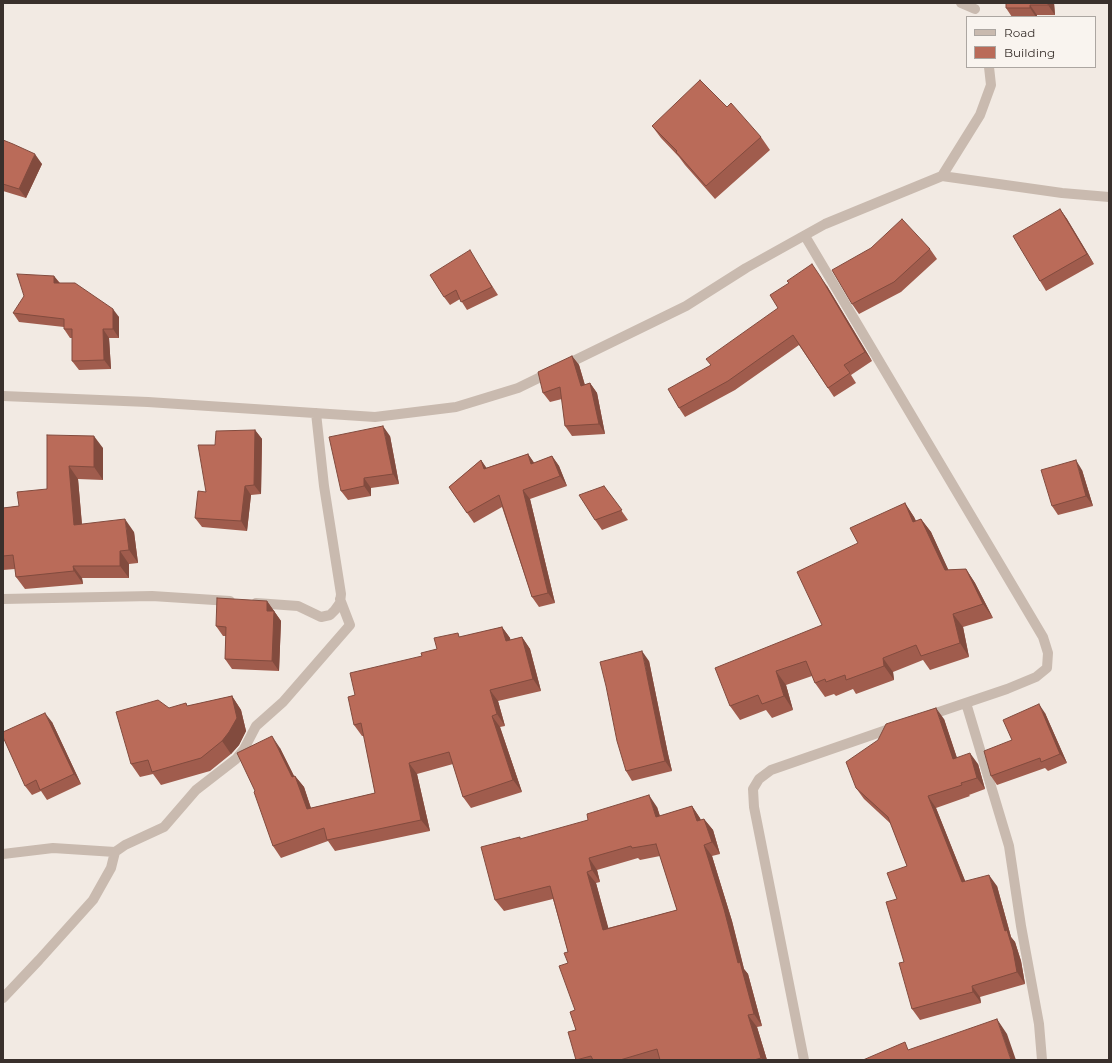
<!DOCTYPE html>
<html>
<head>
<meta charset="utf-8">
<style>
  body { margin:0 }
  #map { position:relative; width:1112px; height:1063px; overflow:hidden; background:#f2eae3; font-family:Montserrat,sans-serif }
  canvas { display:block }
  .frame { position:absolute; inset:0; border:4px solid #39302c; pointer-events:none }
  .legend { position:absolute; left:966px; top:16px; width:130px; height:52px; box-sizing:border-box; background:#f9f4ef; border:1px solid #aca6a1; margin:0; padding:5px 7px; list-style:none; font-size:12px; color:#39302c }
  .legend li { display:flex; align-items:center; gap:8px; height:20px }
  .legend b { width:20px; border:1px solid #aca6a1 }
</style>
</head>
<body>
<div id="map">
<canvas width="1112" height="1063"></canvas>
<div class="frame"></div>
<ul class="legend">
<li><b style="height:5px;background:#c9baaf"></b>Road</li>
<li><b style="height:11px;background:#ba6b59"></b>Building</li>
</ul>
</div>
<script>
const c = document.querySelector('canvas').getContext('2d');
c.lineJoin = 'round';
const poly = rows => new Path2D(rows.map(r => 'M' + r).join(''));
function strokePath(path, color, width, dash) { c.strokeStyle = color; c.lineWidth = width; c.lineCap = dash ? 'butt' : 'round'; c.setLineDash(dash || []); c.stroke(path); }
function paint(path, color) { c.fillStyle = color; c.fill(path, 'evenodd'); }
const minor = poly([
  [961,3,975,9],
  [942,176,980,115,991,85,989,67],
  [805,236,1043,637,1048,653,1047,668,1036,677,1007,689,927,716],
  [3,396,148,402,375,417,456,407,518,388,686,306,746,268,825,224,942,176,1062,193,1109,197],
  [3,599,152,596,230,601],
  [256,603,298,606,321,617,330,615,335,610,340,603,341,594,324,486,316,413],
  [966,703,1009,846,1021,926,1039,1024,1042,1060],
  [3,854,53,848,115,852],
  [3,998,39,960,93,900,111,868,115,852,125,845,164,827,196,790,236,759,244,749,256,726,283,702,350,625,340,599],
  [804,1060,754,807,753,789,759,779,771,770,895,727]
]);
const wall = poly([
  [1006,3,1054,3,1055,15,1037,15,1037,17,1012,17,1006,8],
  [727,107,761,137,770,150,715,199,685,165,679,157,661,138,652,126],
  [3,140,42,164,26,198,3,191],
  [1060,209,1067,219,1094,264,1046,291,1040,281],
  [930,249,937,259,901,292,859,314,852,304],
  [475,259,498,295,467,310,460,299,450,305,444,297],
  [54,276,60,283,119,317,119,338,109,338,111,369,79,370,72,361,72,338,70,338,64,329,64,327,19,322,13,313],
  [827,286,872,361,851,375,856,383,834,397,799,345,735,390,685,417,679,408,711,365],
  [572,356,579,365,585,385,590,383,597,393,605,434,572,436,565,426,562,399,550,402,543,393],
  [255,430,262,439,261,494,251,495,247,531,202,527,195,518,206,492,215,445],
  [47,435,103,448,103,480,78,479,82,524,134,532,138,563,129,564,129,578,82,578,83,584,25,589,16,577,15,569,3,570,3,508,19,506,47,489],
  [390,436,399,484,371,488,371,496,348,500,341,491],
  [528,454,534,463,552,456,559,466,567,486,530,499,555,603,539,607,532,597,502,507,474,523,449,487,481,460,486,468],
  [1082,470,1093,506,1058,515,1052,506],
  [604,486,628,520,602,530,595,520],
  [905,503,914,517,916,521,921,519,931,532,948,570,966,569,975,583,993,618,963,627,969,657,930,670,923,660,893,672,894,680,856,694,853,689,836,696,834,694,825,697,815,683,812,676,786,685,793,710,772,718,766,710,740,720,730,706,822,625,858,543],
  [267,601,281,621,279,671,232,669,225,659,226,636,223,636,216,626],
  [502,627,510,638,510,640,522,637,530,649,541,691,498,701,505,726,500,727,522,792,471,808,463,797,453,764,417,774,430,831,335,851,328,841,281,858,273,846,255,791,280,748,294,776,295,776,304,787,311,808,375,793,364,736,362,736,354,725,355,695,422,656,437,649,461,637],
  [649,661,668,754,672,771,632,781,626,771],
  [232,696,241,710,246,731,239,745,231,754,210,771,161,785,153,774,140,777,131,764,169,708,188,706],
  [1045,713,1067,763,1048,771,1045,768,997,785,991,776,1012,740],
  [944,719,957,758,978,764,985,789,969,795,970,796,936,808,965,881,997,886,1011,937,1015,942,1021,961,1025,984,980,997,981,1003,920,1020,912,1009,904,962,897,899,907,866,891,824,864,799,856,788],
  [52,722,81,784,47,800,41,791,32,795,25,786],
  [692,806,701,820,704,819,713,830,720,854,712,856,732,921,744,969,748,974,762,1026,757,1027,767,1060,576,1060,575,1010,568,963,568,952,553,899,504,911,495,900,657,807,660,816],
  [660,856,677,910,608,928,596,883,600,882,597,870,638,858,640,860]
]);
const shadedWall = poly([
  [1048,3,1054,3,1055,15,1048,5],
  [1030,5,1037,15,1037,17,1036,17,1030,8],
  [35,154,42,164,26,198,19,189],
  [1060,209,1067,219,1094,264,1087,254],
  [54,276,60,284,54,283],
  [820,276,827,286,872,361,865,352],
  [113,309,119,317,119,338,113,329],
  [103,329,109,338,111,369,104,360],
  [572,356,579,365,588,396,581,386],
  [590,383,597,393,605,434,599,424],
  [383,426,390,436,399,484,393,474],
  [255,430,262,439,261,494,254,485],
  [94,436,103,448,103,480,94,467],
  [528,454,535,464,531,464],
  [552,456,559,466,567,486,560,476],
  [481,460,488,470,484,469],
  [1076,460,1082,470,1093,506,1086,496],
  [69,466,78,479,83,538,74,525],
  [364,478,371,488,371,496,364,486],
  [245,486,251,495,247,531,241,521],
  [523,490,530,499,555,603,548,593],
  [905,503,914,517,923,536,913,522],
  [125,519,134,532,138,563,129,550],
  [921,519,931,532,955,584,945,570],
  [120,551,129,564,129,578,120,566],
  [73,566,82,578,83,584,74,571],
  [966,569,975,583,993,618,983,604],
  [267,601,274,611,274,621,267,611],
  [274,611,281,621,279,671,272,661],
  [953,614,963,627,969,657,960,643],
  [502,627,510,638,514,653,506,641],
  [522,637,530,649,541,691,533,679],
  [642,651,649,661,668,754,672,771,665,761,661,744],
  [883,658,893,672,894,680,884,666],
  [776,671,786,685,793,710,784,696],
  [490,690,498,701,505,726,497,714],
  [232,696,241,710,246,731,239,745,231,754,222,741],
  [1039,704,1045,713,1067,763,1060,754],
  [936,708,944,719,961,770,953,759],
  [45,713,52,722,81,784,74,774],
  [492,716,500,727,522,792,513,780],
  [272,736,280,748,300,788,292,777],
  [970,753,978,764,985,789,977,778],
  [409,763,417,774,430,831,421,820],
  [295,776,304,787,315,821,307,809],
  [649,795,657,807,664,829,656,817],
  [928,796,936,808,970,893,962,882],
  [692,806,700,818,705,833,697,821],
  [704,819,713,830,720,854,712,842],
  [704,845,712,856,732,921,744,969,748,974,762,1026,754,1014,738,963],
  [589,858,597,870,600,882,592,870],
  [587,872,596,883,612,941,603,930],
  [989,875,997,886,1011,937,1015,942,1021,961,1025,984,1017,972],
  [972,986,980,997,981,1003,973,992],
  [748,1015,757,1027,767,1060,763,1060,761,1058],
  [997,1019,1007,1034,1016,1060,1011,1060]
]);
const building = poly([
  [1006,3,1048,3,1048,5,1030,5,1030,8,1006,8,1006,3],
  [700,80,727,107,731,103,761,137,706,186,676,152,677,151,652,126,700,80],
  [3,140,13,144,35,154,19,189,3,184,3,140],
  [1060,209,1087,254,1040,281,1013,236,1060,209],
  [902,219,930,249,894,282,852,304,832,270,871,248,902,219],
  [470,250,492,287,461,302,456,290,444,297,430,275,470,250],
  [812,264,820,276,865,352,844,365,850,373,828,388,793,335,728,381,679,408,668,389,711,365,706,359,778,308,770,295,789,283,787,281,812,264],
  [17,274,54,276,54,283,75,283,113,309,113,329,103,329,104,360,72,361,72,329,64,329,64,319,13,313,24,296,17,274],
  [572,356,581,386,590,383,599,424,565,426,560,387,543,393,538,372,572,356],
  [383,426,393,474,364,478,364,486,341,491,329,437,383,426],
  [255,430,254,485,245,486,241,521,195,518,198,491,206,492,198,445,215,445,216,431,255,430],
  [47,435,94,436,94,467,69,466,74,525,125,519,129,550,120,551,120,566,73,566,74,571,16,577,13,555,3,556,3,508,19,506,17,492,47,489,47,435],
  [528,454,531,464,552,456,560,476,523,490,548,593,532,597,499,495,467,513,449,487,481,460,484,469,528,454],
  [1076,460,1086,496,1052,506,1041,470,1076,460],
  [604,486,622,510,595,520,579,495,604,486],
  [905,503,913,522,921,519,945,570,966,569,983,604,953,614,960,643,921,656,916,645,883,658,884,666,846,680,845,675,826,682,825,679,815,683,806,661,776,671,784,696,762,704,758,695,730,706,715,668,822,625,797,572,858,543,850,528,905,503],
  [217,598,267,601,267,611,274,611,272,661,225,659,226,627,216,626,217,598],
  [502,627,506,641,522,637,533,679,490,690,497,714,492,716,513,780,463,797,449,752,409,763,421,820,327,840,324,828,273,846,254,792,255,791,237,753,272,736,292,777,295,776,307,809,375,793,361,723,354,725,348,697,355,695,350,673,422,656,421,653,437,649,434,638,458,633,459,637,502,627],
  [642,651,661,744,665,761,626,771,617,741,606,686,600,662,642,651],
  [232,696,237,718,229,732,222,741,201,758,152,772,148,760,131,764,116,712,158,700,169,708,186,703,187,706,232,696],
  [1039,704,1060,754,1041,762,1040,758,991,776,984,751,1012,740,1003,720,1039,704],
  [936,708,953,759,970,753,977,778,961,783,962,785,928,796,962,882,989,875,1005,931,1007,930,1013,950,1017,972,972,986,973,992,912,1009,899,963,904,962,886,902,897,899,887,873,907,866,888,817,856,788,846,762,878,740,886,724,936,708],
  [45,713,74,774,40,790,36,780,25,786,3,737,3,732,45,713],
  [649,795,656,817,692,806,697,821,704,819,712,842,704,845,724,909,738,963,740,962,754,1014,748,1015,761,1058,754,1060,660,1060,657,1049,620,1060,593,1060,591,1056,576,1060,568,1032,576,1030,570,1012,575,1010,559,966,568,963,564,953,568,952,550,886,495,900,481,847,520,837,520,839,588,820,587,814,649,795],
  [656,844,677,910,603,930,587,872,592,870,589,858,631,846,632,848,656,844],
  [997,1019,1011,1060,863,1060,905,1042,908,1050,997,1019]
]);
strokePath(minor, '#c9baaf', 10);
paint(wall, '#a05c4d');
paint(shadedWall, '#824b3e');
paint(building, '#ba6b59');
strokePath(building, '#824b3e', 1);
</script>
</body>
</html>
